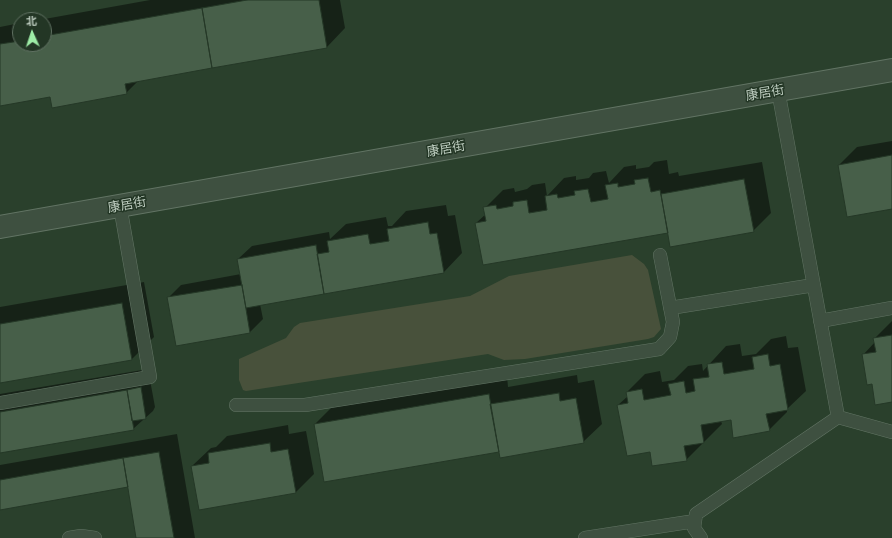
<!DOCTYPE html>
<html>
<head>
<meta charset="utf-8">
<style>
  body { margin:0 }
  #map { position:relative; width:892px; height:538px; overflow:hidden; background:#2a402c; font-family:Montserrat,"Noto Sans SC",sans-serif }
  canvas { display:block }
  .north { position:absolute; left:12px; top:12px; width:40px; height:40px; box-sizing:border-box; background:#233625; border:1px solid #607162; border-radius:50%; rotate:357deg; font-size:11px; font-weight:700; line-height:16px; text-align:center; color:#bbcabd }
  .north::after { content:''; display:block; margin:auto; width:14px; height:18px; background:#9eeda7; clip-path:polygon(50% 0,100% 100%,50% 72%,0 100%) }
</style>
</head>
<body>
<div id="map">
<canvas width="892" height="538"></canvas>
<div class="north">北</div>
</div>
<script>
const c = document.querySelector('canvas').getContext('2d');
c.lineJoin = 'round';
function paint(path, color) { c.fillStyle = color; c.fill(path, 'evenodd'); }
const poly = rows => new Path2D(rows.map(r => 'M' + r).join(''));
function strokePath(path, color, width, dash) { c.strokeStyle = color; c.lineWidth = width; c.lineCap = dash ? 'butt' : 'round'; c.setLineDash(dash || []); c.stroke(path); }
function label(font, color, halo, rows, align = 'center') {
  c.font = font + ' Montserrat,"Noto Sans SC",sans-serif'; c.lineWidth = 3; c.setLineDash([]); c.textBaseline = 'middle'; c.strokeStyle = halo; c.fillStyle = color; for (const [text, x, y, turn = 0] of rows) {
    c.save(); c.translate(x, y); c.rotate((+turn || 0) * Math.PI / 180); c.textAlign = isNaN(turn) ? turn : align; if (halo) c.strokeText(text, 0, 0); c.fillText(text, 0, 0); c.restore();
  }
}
const green = poly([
  [632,255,644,264,648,270,661,329,654,337,648,339,525,359,504,360,488,354,246,391,243,390,239,380,239,359,286,338,294,327,300,323,470,296,509,276]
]);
const shadow = poly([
  [150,0,340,0,345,28,327,47,139,80,126,93,51,96,0,105,0,27,20,23,20,44,44,44,44,20,39,20],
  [892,141,892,208,839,165,857,147],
  [667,160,669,174,678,172,679,176,762,162,771,213,753,231,669,231,476,223,486,214,485,208,503,190,514,188,515,192,527,189,532,185,545,183,547,196,564,178,576,176,576,180,589,178,593,173,606,171,609,183,624,167,636,165,636,169,649,167,654,162],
  [446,205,448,216,455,215,462,253,444,272,260,304,263,319,250,332,168,298,181,285,241,274,238,259,252,246,329,232,330,239,346,224,386,217,388,226,392,226,406,211],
  [144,282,154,337,132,359,0,382,0,307],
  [892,321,892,401,873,383,863,355,875,342,874,339],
  [786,336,788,348,798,347,806,391,787,409,787,412,769,430,731,419,721,421,722,424,686,460,651,451,618,405,628,396,627,392,645,374,660,371,662,382,674,380,688,366,702,364,703,371,726,346,740,344,742,356,756,354,771,339],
  [148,369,155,407,153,411,133,429,0,452,0,394],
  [577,375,578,383,594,380,602,424,583,442,499,450,315,424,333,406,507,376,508,387],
  [288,425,289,434,306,431,314,474,296,492,200,509,192,466,211,448,216,447,227,436],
  [177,434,195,538,137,538,128,486,0,509,0,465]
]);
const building = poly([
  [247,0,319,0,327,48,212,68,202,8,247,0],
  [202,8,212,68,125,84,127,94,52,108,50,97,0,106,0,44,20,41,20,44,44,44,44,36,202,8],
  [892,155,892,209,847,217,838,165,892,155],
  [648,178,651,192,660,190,668,233,483,265,475,223,486,221,483,207,496,205,497,209,513,206,513,202,527,200,529,213,547,210,545,196,557,194,558,198,575,195,574,191,588,189,591,202,608,199,605,185,618,183,618,187,635,184,634,180,648,178],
  [744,179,754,232,670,247,661,194,744,179],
  [428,222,430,234,437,233,444,273,324,294,317,254,329,252,327,241,368,234,370,244,389,241,387,229,428,222],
  [316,245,324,294,246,308,237,259,316,245],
  [242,285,250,333,176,346,167,297,242,285],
  [122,303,132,360,0,383,0,324,122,303],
  [892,335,892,402,875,405,872,384,867,385,862,354,876,352,873,338,892,335],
  [768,354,770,366,780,364,788,410,766,414,770,431,733,438,731,420,701,425,704,443,684,446,687,461,652,466,650,452,627,456,617,405,628,403,626,392,642,389,644,400,671,395,668,384,684,381,686,393,695,391,693,379,709,377,707,364,722,362,724,374,754,369,752,357,768,354],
  [141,387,146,419,132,421,127,390,141,387],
  [127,390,134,430,0,453,0,412,127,390],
  [559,393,560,401,576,398,584,443,500,458,490,404,559,393],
  [489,394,499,452,324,482,314,424,489,394],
  [270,443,271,452,288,449,296,493,199,510,191,466,209,463,208,453,270,443],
  [159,452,174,538,136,538,123,458,159,452],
  [123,458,128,487,0,510,0,480,123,458]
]);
const service = poly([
  [778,90,838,417],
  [670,308,814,285],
  [820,321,892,308],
  [0,403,150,377,120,206],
  [236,405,305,405,659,349,670,337,673,322,660,255],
  [69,538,81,536,95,538],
  [585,538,695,521],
  [701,538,694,528,696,514,838,417,892,432]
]);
const tertiary = poly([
  [0,227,892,70]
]);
const streetNames = [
  ["康居街",765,93,-10],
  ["康居街",446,149,-10],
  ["康居街",127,205,-10]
];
paint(green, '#48513b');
paint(shadow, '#0007');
paint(building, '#475f49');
strokePath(building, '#253827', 1);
strokePath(service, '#627464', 14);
strokePath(tertiary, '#627464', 24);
strokePath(service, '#3e5040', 13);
strokePath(tertiary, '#3e5040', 22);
label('13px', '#bbcabd', '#233625', streetNames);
</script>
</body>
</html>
